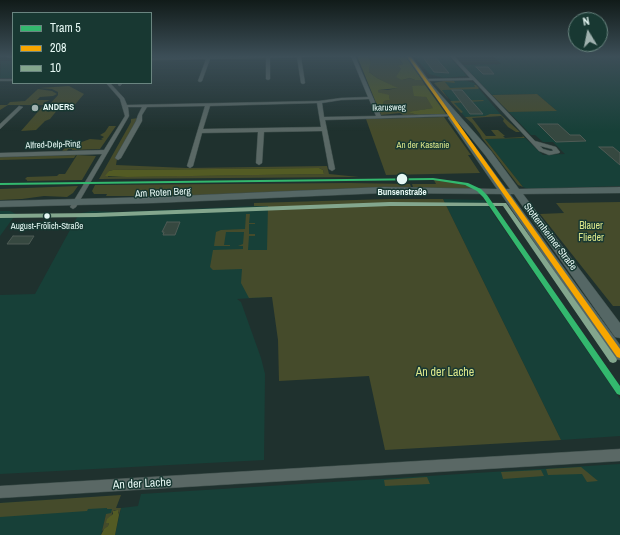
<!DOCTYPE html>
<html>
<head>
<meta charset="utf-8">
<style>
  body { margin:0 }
  #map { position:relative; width:620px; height:535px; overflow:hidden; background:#1f312e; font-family:"Archivo Narrow",sans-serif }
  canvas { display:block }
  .legend { position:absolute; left:12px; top:12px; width:140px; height:72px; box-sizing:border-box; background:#183832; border:1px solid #6a8580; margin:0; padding:5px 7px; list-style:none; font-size:12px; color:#e6f8f4 }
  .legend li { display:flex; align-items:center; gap:8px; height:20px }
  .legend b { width:20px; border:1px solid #6a8580 }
  .north { position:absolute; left:568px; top:12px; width:40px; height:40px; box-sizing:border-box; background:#183832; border:1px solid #6a8580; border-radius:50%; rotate:350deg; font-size:11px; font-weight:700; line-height:16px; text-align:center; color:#e6f8f4 }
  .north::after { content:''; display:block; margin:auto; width:14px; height:18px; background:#a0b2af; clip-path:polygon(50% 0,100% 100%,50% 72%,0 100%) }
</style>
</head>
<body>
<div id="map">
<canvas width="620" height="535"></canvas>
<ul class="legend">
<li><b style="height:5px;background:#33b86e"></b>Tram 5</li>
<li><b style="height:5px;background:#f7a600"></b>208</li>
<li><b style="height:5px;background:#83a68d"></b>10</li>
</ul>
<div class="north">N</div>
</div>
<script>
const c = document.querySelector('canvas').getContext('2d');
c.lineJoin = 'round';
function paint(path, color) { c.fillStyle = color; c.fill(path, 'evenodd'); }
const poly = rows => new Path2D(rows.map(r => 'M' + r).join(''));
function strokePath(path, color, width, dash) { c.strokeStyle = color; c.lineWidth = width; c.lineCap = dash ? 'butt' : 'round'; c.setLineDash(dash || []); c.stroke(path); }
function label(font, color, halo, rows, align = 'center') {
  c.font = font + ' "Archivo Narrow",sans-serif'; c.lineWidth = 3; c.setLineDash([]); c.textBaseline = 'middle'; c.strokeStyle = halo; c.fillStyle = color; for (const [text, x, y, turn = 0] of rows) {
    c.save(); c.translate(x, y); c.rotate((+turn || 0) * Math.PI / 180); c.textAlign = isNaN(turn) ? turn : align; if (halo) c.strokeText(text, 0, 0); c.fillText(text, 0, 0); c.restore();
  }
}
const built = poly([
  [414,56,449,56,467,76,444,78,429,74],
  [493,56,620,56,620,186,528,189,523,187,485,139,525,138,543,155,565,154,553,142,543,142,535,135,531,135,509,112,556,110,537,94,492,95,463,65,501,64],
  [1,61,13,61,13,78,0,78],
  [464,80,474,83,502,116,465,117,435,82],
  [443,199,484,200,620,399,620,436,561,440],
  [254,203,272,203,268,297,237,299,241,302,261,358,265,374,264,460,0,474,0,295,35,294,76,219,81,213,92,211,118,212,254,206],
  [0,211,10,211,16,214,0,236],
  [620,464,620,535,115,535,121,508,138,506,141,494],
  [118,496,111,514,106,514,101,535,0,535,0,503]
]);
const green = poly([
  [368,56,388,56,399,59,403,64,399,67,401,69,402,80,410,78,415,80,422,80,425,85,412,87,426,97,434,108,408,112,418,115,403,115,400,113,381,115,379,110,388,108,391,106,383,105,384,101,390,100,389,96,378,92,378,90,388,90,397,88,377,78,369,72,368,68,371,62],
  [443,81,454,81,455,83,445,82,450,88,475,87,474,85,476,85,479,88,478,89,442,90,450,101,483,100,484,101,454,103,463,112,461,113,434,83],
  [69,86,84,94,72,108,59,108,49,105,58,95,58,92,52,89,39,88],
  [38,89,52,91,57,94,53,96,40,97,37,100,50,100,43,103,45,105,8,105,0,110,0,105,7,105,10,102,25,101],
  [537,94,557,111,509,112,492,95],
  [43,106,58,109,50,119,45,121,36,130,21,131],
  [490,114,500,114,520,132,516,132,508,127,503,121,504,119,501,116,472,118,486,136,496,136,491,130,498,130,505,136,503,136,505,138,523,137,522,135,525,138,485,139,523,187,518,185,482,138,480,134,472,123,465,117,485,116],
  [444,117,471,155,468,155,480,173,386,175,366,119],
  [138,118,115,158,117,159,116,165,187,168,327,166,329,174,359,177,99,179,131,122,131,119],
  [319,168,323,170,324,174,108,177,109,171,113,170],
  [109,126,116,126,100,149,72,150,72,149,68,149,67,151,62,151,65,148,90,139,103,140,101,139,104,137,100,135,105,132],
  [76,155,74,158,0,160,0,157],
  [77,155,96,156,82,180,27,181,27,180,25,179,27,177,57,176,59,174,65,174],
  [434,180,452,181,474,188,421,188,413,187,412,184,436,184],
  [349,183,410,184,411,187,185,196,106,196,107,194,94,194,92,191,95,185],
  [78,186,73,193,67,197,44,196,22,199,0,200,0,189],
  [389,199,443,199,561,440,385,450,369,376,279,381,278,340,272,297,249,298,241,283,242,269,213,270,210,267,213,250,243,249,243,246,238,246,243,244,244,232,226,232,224,245,230,245,230,246,214,246,216,232,221,230,245,229,246,214,250,214,249,223,255,223,255,224,249,224,249,234,255,234,255,236,249,236,248,250,267,250,268,206,254,206,254,203],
  [620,202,620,306,613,306,540,214,564,213,556,203],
  [581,467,598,481,587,482,582,474,548,475,546,469],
  [541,470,544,476,503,479,501,472],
  [427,477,430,484,385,486,384,480],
  [121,495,116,508,121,508,119,515,119,512,115,510,113,511,108,526,102,531,106,514,111,513,112,509,107,509,107,508,88,509,87,511,0,517,0,503]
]);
const forest = poly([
  [357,56,368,56,371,62,369,68,369,72,377,78,398,88,378,90,378,92,389,95,390,100,384,101,383,105,392,106,379,110],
  [388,56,406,57,422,80,415,80,410,78,402,80,396,77,401,69,398,66,403,64,399,59],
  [425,85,446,114,418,115,407,112,433,108,426,97,414,96,412,86],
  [319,168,323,170,324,174,127,177,105,176,109,171,113,170],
  [118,510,119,515,115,535,101,535,104,529,108,526,109,523,106,523,107,519,113,514,113,511]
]);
const building = poly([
  [422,56,434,56,449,73,434,72,422,56],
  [476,67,488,67,494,74,483,74,476,67],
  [452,90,462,90,483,114,470,114,452,90],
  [538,124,558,124,570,135,580,135,586,141,556,142,538,124],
  [599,147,613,147,620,153,620,165,599,147],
  [167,222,180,222,175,235,163,235,164,232,162,232,167,222],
  [13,236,34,236,29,244,7,244,13,236]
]);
const minor = poly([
  [6,56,13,56,13,58,7,57,6,56],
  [242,56,314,56,301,57,305,83,303,84,301,83,297,57,270,58,270,79,268,80,266,79,266,58,210,59,202,81,200,82,198,81,206,59,151,60,151,58,242,56],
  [351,56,355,56,381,116,457,114,459,115,457,116,325,120,335,169,332,171,329,169,322,131,264,132,262,163,259,165,256,163,258,132,202,133,193,166,190,168,187,166,205,106,147,107,142,115,142,121,121,158,118,160,115,158,136,121,138,115,142,107,128,107,129,116,76,207,73,209,70,207,102,154,0,157,0,153,104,150,125,116,120,99,106,83,110,83,124,98,127,105,319,101,341,98,368,97,351,56],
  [369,99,376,116,324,117,322,103,341,100,369,99],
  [317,103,321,127,203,129,210,106,317,103],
  [450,56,454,56,535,141,556,147,560,152,559,153,549,155,539,151,473,80,424,81,424,79,425,79,470,78,450,56],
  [540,146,552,149,553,151,550,151,543,149,540,146],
  [0,79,13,79,13,81,0,81,0,79],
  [119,83,123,83,120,86,118,85,119,83],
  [19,106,23,107,0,129,0,124,19,106],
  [620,449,620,461,0,498,0,486,620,449]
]);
const major = poly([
  [406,56,411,56,433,86,491,151,519,189,620,187,620,193,523,194,620,323,620,338,615,337,514,194,510,194,620,345,620,360,615,359,501,194,384,193,154,203,0,207,0,201,154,197,384,187,497,189,448,118,451,116,453,117,506,189,510,189,485,155,463,128,429,88,406,56]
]);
const bus1 = poly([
  [407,56,410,56,620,349,620,358,617,357,407,56]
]);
const bus2 = poly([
  [390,202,506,203,616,358,617,360,616,362,613,363,610,362,503,206,390,206,96,217,0,218,0,214,96,213,390,202]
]);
const tram1 = poly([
  [433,178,468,183,481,189,487,195,620,386,620,395,617,394,483,197,477,191,465,185,433,180,0,185,0,183,433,178]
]);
const markers = [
  [35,108,4,"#a0b2af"],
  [402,179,6,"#e6f8f4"],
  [47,216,3.5,"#e6f8f4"]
];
const farPoinames = [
  ["ANDERS",43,108]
];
const farStreetnames = [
  ["Ikarusweg",389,108,-1],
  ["Alfred-Delp-Ring",53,145,-2]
];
const farParknames = [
  ["An der Kastanie",423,146]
];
const farStopnames = [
  ["Bunsenstraße",402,193]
];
const busNames = [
  ["August-Frölich-Straße",47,227]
];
const streetNames = [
  ["Am Roten Berg",163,193,-3],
  ["Stotternheimer Straße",550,237,53]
];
const parkNames = [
  ["Blauer",591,226],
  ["Flieder",591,238]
];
const nearParknames = [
  ["An der Lache",445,373]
];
const nearStreetnames = [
  ["An der Lache",142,484,-3]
];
paint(built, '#174038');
paint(green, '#454b2b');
paint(forest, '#535b24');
paint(building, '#364840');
strokePath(building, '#4e5b55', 1);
strokePath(minor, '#3d4d4a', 1);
strokePath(major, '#3d4d4a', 1);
paint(minor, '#5a6865');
paint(major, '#556765');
paint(bus1, '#f7a600');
paint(bus2, '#83a68d');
paint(tram1, '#33b86e');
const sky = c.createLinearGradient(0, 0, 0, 131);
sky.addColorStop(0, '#111b19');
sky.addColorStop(0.43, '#3c4e57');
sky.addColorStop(1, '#3c4e5700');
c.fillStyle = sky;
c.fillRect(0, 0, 620, 131);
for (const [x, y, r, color] of markers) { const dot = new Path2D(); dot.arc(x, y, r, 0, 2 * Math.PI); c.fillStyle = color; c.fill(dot); strokePath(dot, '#183832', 1.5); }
label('bold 9px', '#e6f8f4', '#183832', farPoinames, 'left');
label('9px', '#e6f8f4', '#183832', farStreetnames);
label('9px', '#dbe68a', '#183832', farParknames);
label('bold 9px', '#e6f8f4', '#183832', farStopnames);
label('9px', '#e6f8f4', '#183832', busNames);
label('10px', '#e6f8f4', '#183832', streetNames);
label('10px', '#dbe68a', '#183832', parkNames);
label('12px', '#dbe68a', '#183832', nearParknames);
label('12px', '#e6f8f4', '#183832', nearStreetnames);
</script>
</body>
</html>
